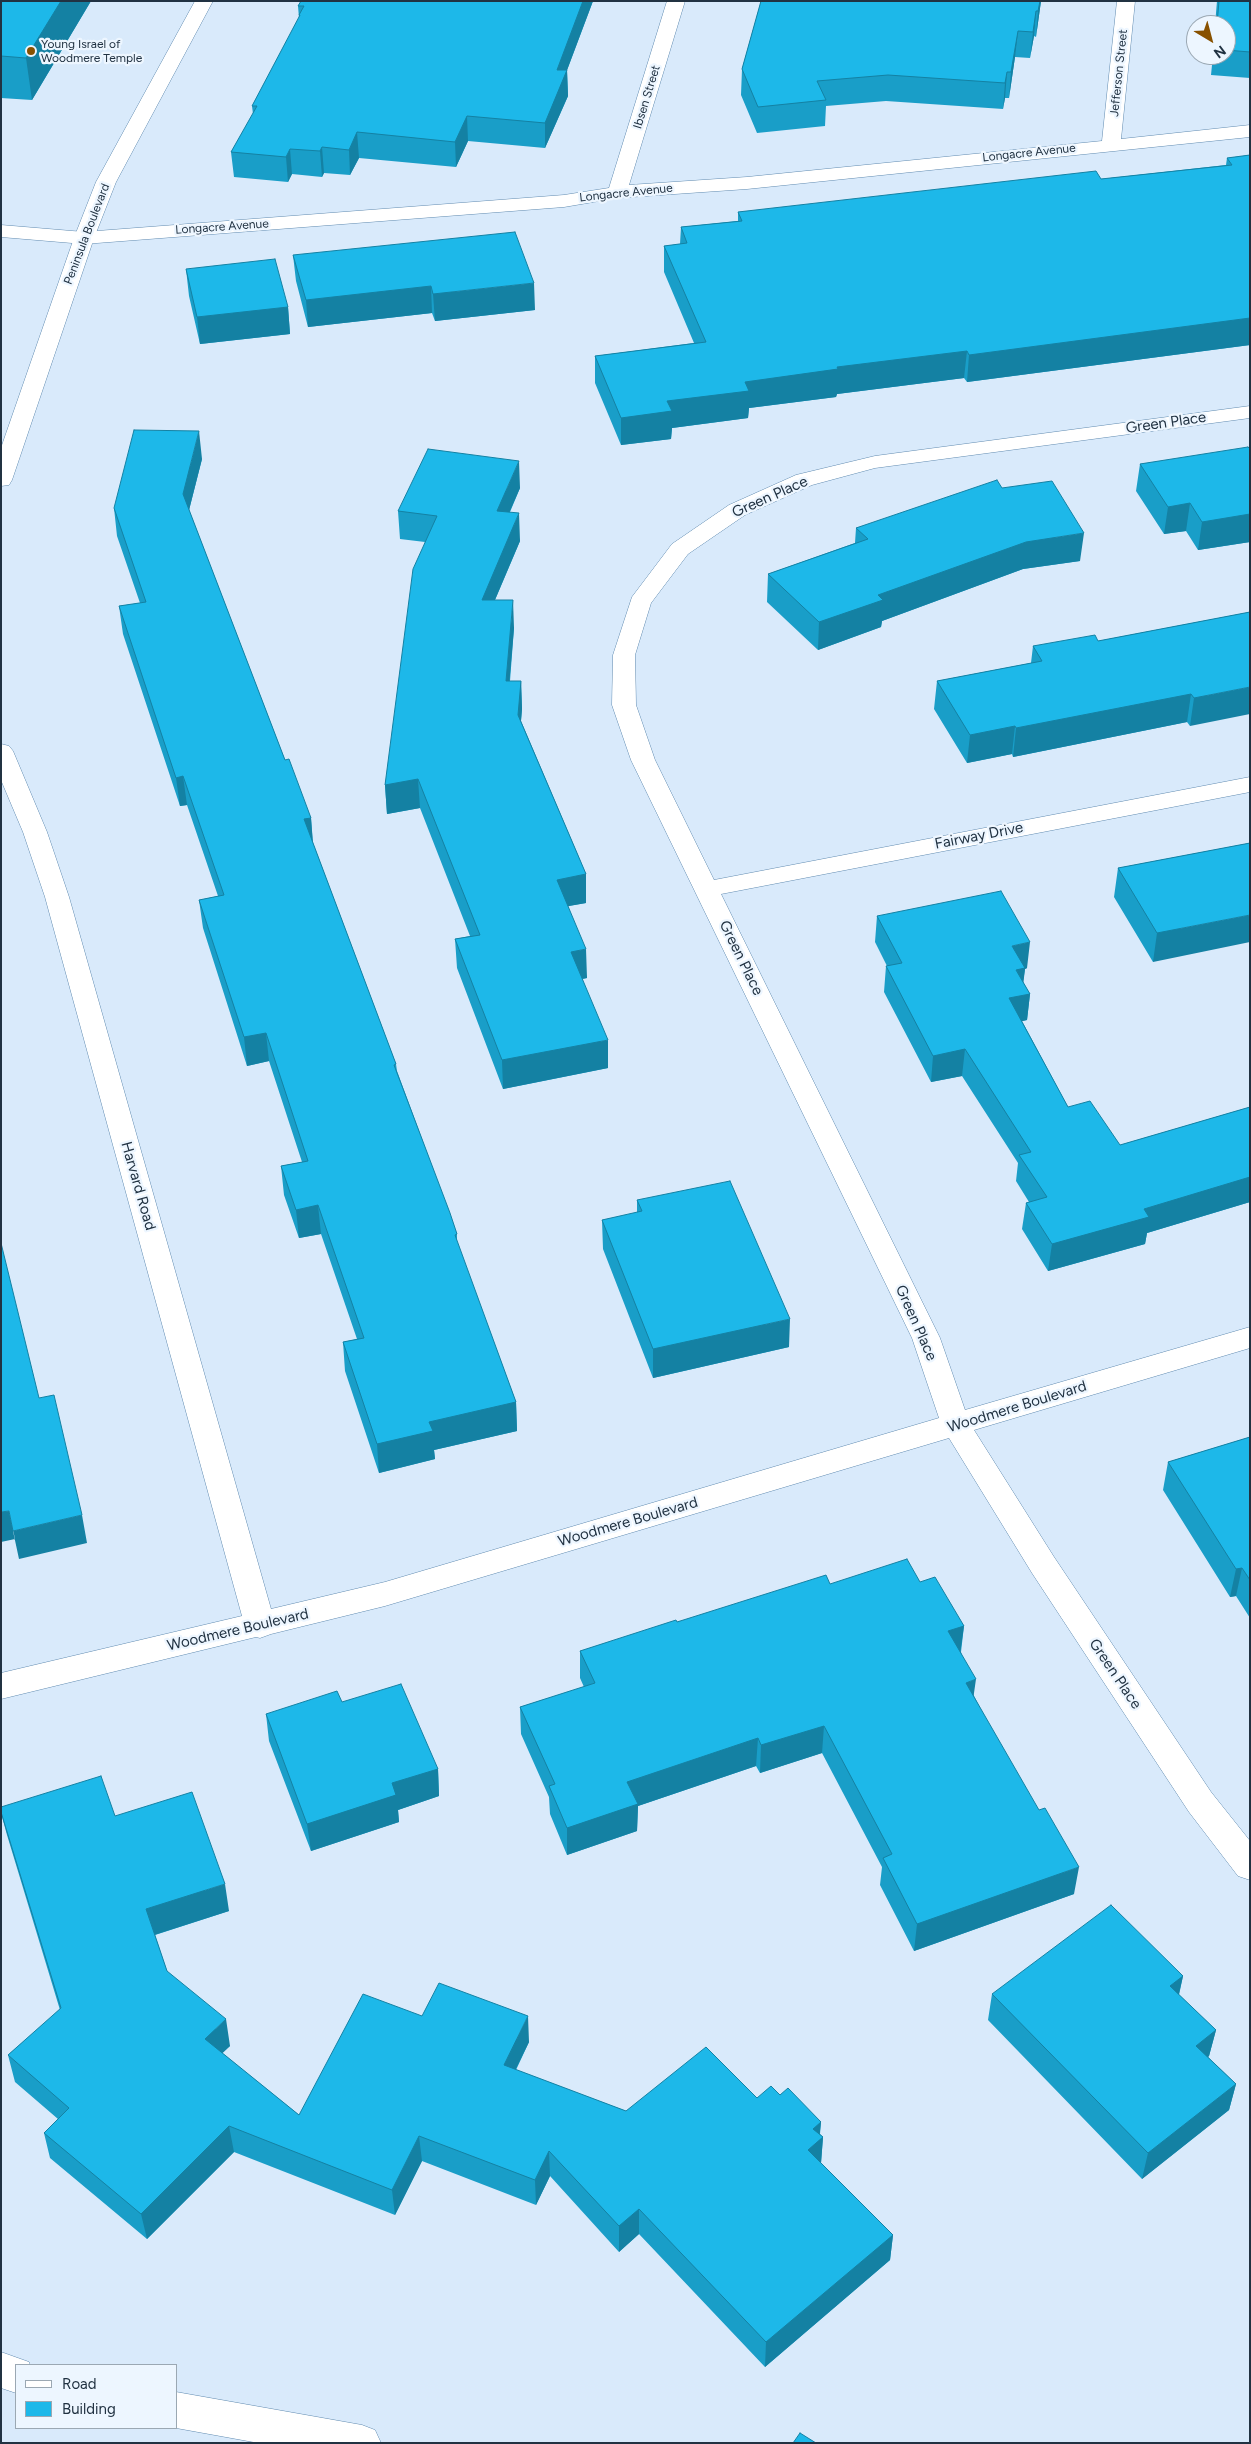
<!DOCTYPE html>
<html>
<head>
<meta charset="utf-8">
<style>
  body { margin:0 }
  #map { position:relative; width:1251px; height:2444px; overflow:hidden; background:#d9eafb; font-family:Figtree,sans-serif }
  canvas { display:block }
  .frame { position:absolute; inset:0; border:2px solid #213242; pointer-events:none }
  .legend { position:absolute; left:15px; top:2364px; width:162px; height:65px; box-sizing:border-box; background:#edf6ff; border:1px solid #9ba8b3; margin:0; padding:6px 9px; list-style:none; font-size:15px; color:#213242 }
  .legend li { display:flex; align-items:center; gap:10px; height:25px }
  .legend b { width:25px; border:1px solid #9ba8b3 }
  .north { position:absolute; left:1186px; top:15px; width:50px; height:50px; box-sizing:border-box; background:#edf6ff; border:1px solid #9ba8b3; border-radius:50%; rotate:143deg; font-size:14px; font-weight:700; line-height:20px; text-align:center; color:#213242 }
  .north::after { content:''; display:block; margin:auto; width:18px; height:22px; background:#885100; clip-path:polygon(50% 0,100% 100%,50% 72%,0 100%) }
</style>
</head>
<body>
<div id="map">
<canvas width="1251" height="2444"></canvas>
<div class="frame"></div>
<ul class="legend">
<li><b style="height:6px;background:#fff"></b>Road</li>
<li><b style="height:14px;background:#1db8e9"></b>Building</li>
</ul>
<div class="north">N</div>
</div>
<script>
const c = document.querySelector('canvas').getContext('2d');
c.lineJoin = 'round';
const poly = rows => new Path2D(rows.map(r => 'M' + r).join(''));
function strokePath(path, color, width, dash) { c.strokeStyle = color; c.lineWidth = width; c.lineCap = dash ? 'butt' : 'round'; c.setLineDash(dash || []); c.stroke(path); }
function paint(path, color) { c.fillStyle = color; c.fill(path, 'evenodd'); }
function label(font, color, halo, rows, align = 'center') {
  c.font = font + ' Figtree,sans-serif'; c.lineWidth = 4.5; c.setLineDash([]); c.textBaseline = 'middle'; c.strokeStyle = halo; c.fillStyle = color; for (const [text, x, y, turn = 0] of rows) {
    c.save(); c.translate(x, y); c.rotate((+turn || 0) * Math.PI / 180); c.textAlign = isNaN(turn) ? turn : align; if (halo) c.strokeText(text, 0, 0); c.fillText(text, 0, 0); c.restore();
  }
}
const street = poly([
  [667,1,685,1,629,185,747,177,1102,141,1117,1,1135,1,1121,139,1250,125,1250,137,747,189,617,198,564,207,84,244,1,237,1,225,84,232,564,195,609,188,667,1],
  [1250,406,1250,418,875,468,812,485,745,515,688,554,651,603,635,655,636,705,655,760,714,880,1250,777,1250,792,721,894,940,1338,965,1410,1250,1327,1250,1348,974,1430,1054,1557,1211,1792,1250,1841,1250,1880,1238,1876,1189,1812,1032,1573,949,1438,385,1606,271,1634,260,1638,256,1637,1,1699,1,1673,242,1616,45,897,23,832,1,780,1,744,9,746,13,751,47,832,69,897,271,1609,385,1582,939,1418,912,1338,631,760,612,705,613,655,632,597,672,544,729,505,796,475,875,456,1250,406],
  [1,2352,29,2362,30,2365,16,2365,16,2393,1,2388,1,2352],
  [176,2392,362,2425,375,2430,381,2443,259,2443,176,2428,176,2392]
]);
const primary = poly([
  [195,1,213,1,116,182,94,238,12,480,9,485,1,486,1,448,74,238,96,182,195,1]
]);
const wall = poly([
  [1,1,91,1,32,100,1,98],
  [301,1,593,1,567,70,568,96,545,148,468,141,456,167,359,158,350,175,324,173,322,177,292,174,288,182,234,177,231,152,253,114,252,106,299,18,298,6],
  [761,1,1041,1,1036,37,1034,36,1030,58,1015,57,1009,98,1005,98,1003,109,886,101,826,106,825,126,757,133,741,95,742,69],
  [1217,1,1250,1,1250,78,1211,75,1213,55,1226,55,1226,25,1215,25],
  [1250,155,1250,345,967,382,964,378,837,394,836,397,749,408,748,418,672,428,671,439,621,445,595,383,595,356,694,343,664,272,664,246,680,244,681,227,738,221,738,212,1101,179,1226,165,1227,158],
  [293,255,535,310,435,321,432,313,308,327,296,281],
  [186,269,288,307,290,334,200,344,189,296],
  [1250,449,1250,542,1198,550,1186,531,1164,534,1136,491,1140,464],
  [202,459,189,510,285,760,311,818,313,843,396,1064,397,1071,457,1234,457,1242,516,1402,517,1431,434,1450,435,1459,379,1473,345,1371,343,1342,357,1339,321,1234,299,1238,284,1195,281,1166,302,1162,269,1061,247,1066,203,928,199,900,218,896,187,805,180,806,123,634,119,606,140,603,117,536,114,508],
  [520,488,510,512,520,541,495,600,514,628,510,681,521,681,522,709,521,721,586,874,586,903,568,906,587,978,582,979,608,1068,503,1089,457,968,455,939,470,936,420,808,387,814,385,785,425,542,400,539,398,511],
  [1002,488,1080,561,1023,569,882,621,881,627,818,650,767,602,768,574,855,543,856,528],
  [1250,612,1190,726,1187,722,1013,757,1012,754,967,763,934,709,937,681,1031,663,1033,646,1098,641],
  [1250,843,1153,962,1114,897,1118,868],
  [877,916,1027,968,1025,969,1023,982,1030,994,1027,1020,1022,1021,1068,1107,1120,1145,1250,1107,1250,1202,1147,1233,1145,1244,1048,1271,1022,1229,1026,1203,1029,1202,1016,1181,1018,1163,962,1076,931,1082,884,992,886,966,887,966,875,942],
  [637,1200,789,1347,653,1378,603,1249,602,1220,637,1213],
  [1250,1437,1250,1618,1236,1596,1230,1597,1163,1490,1168,1462],
  [920,1582,964,1626,961,1652,974,1696,1074,1894,914,1951,880,1885,882,1867,822,1753,760,1773,756,1766,638,1806,637,1831,567,1855,550,1814,549,1797,521,1734,520,1707,584,1687,580,1678,580,1651,677,1622,830,1584],
  [342,1702,438,1769,439,1796,398,1810,399,1822,311,1851,269,1741,266,1714],
  [1,1813,115,1816,229,1911,155,1935,167,1971,230,2046,222,2053,299,2115,422,2016,529,2042,516,2070,626,2111,780,2095,821,2122,820,2134,823,2137,821,2163,893,2235,890,2260,765,2367,639,2234,619,2252,550,2176,536,2205,422,2161,395,2215,234,2152,147,2239,50,2158,44,2133,58,2119,15,2082,8,2055,60,2010,7,1835],
  [1183,1976,1179,1995,1216,2030,1209,2056,1208,2057,1236,2084,1229,2110,1142,2179,988,2020,992,1994]
]);
const shadedWall = poly([
  [61,1,91,1,32,100,26,58],
  [583,1,593,1,563,81,567,70,568,96,545,148,545,123,557,70],
  [1040,1,1041,1,1036,37,1038,11],
  [1036,11,1034,36,1030,58,1033,32],
  [1018,31,1015,57,1009,98,1011,72],
  [1007,72,1005,98,1003,109,1005,83],
  [467,116,468,141,456,167,455,142],
  [357,132,359,158,350,175,349,150],
  [322,147,324,173,322,177,320,151],
  [290,149,292,174,288,182,286,157],
  [534,283,535,310,435,321,433,294],
  [431,286,432,313,308,327,306,300],
  [288,307,290,334,200,344,197,317],
  [1250,318,1250,345,967,382,969,355],
  [967,351,964,378,837,394,836,397,749,408,748,418,672,428,671,439,621,445,621,418,667,401,745,382,837,367],
  [199,431,202,459,186,522,183,494],
  [519,461,520,488,498,538,497,511],
  [1190,503,1186,531,1164,534,1168,507],
  [519,513,520,541,483,628,482,600],
  [1250,514,1250,542,1198,550,1202,522],
  [1084,533,1080,561,1023,569,882,621,881,627,818,650,819,622,878,595,1026,542],
  [513,600,514,628,507,709,506,681],
  [521,681,522,709,519,743,518,715],
  [1250,687,1250,714,1190,726,1194,698],
  [1191,694,1187,722,1013,757,1016,728],
  [1015,726,1012,754,967,763,970,735],
  [183,776,187,805,180,806,176,778],
  [418,779,420,808,387,814,385,785],
  [311,818,313,846,304,819],
  [586,874,586,903,558,908,557,880],
  [1250,915,1250,942,1153,962,1157,933],
  [1030,942,1027,968,1025,969,1022,994,1012,946],
  [586,949,587,978,571,981,571,952],
  [1030,994,1027,1020,1006,1025,1009,998],
  [266,1033,269,1061,247,1066,244,1037],
  [608,1040,608,1068,503,1089,502,1060],
  [965,1049,962,1076,931,1082,933,1056],
  [1250,1177,1250,1202,1147,1233,1145,1244,1048,1271,1052,1244,1144,1209],
  [318,1205,321,1234,299,1238,296,1210],
  [790,1319,789,1347,653,1378,653,1349],
  [516,1402,517,1431,434,1450,435,1459,379,1473,377,1444,429,1422],
  [9,1511,15,1539,1,1542,1,1512],
  [82,1515,87,1543,19,1559,13,1531],
  [1242,1568,1236,1596,1230,1597,1236,1569],
  [964,1626,960,1654,948,1631],
  [976,1679,972,1707,966,1683],
  [824,1726,822,1753,760,1773,761,1745],
  [758,1738,756,1766,638,1806,637,1831,567,1855,567,1828,627,1782],
  [438,1769,439,1796,398,1810,399,1822,311,1851,307,1824,392,1783],
  [1079,1867,1074,1894,914,1951,917,1924],
  [225,1884,229,1911,151,1936,146,1909],
  [1183,1976,1177,2002,1170,1986],
  [528,2016,529,2042,505,2091,504,2065],
  [226,2019,230,2046,209,2066,205,2039],
  [1216,2030,1209,2056,1190,2072,1196,2046],
  [1236,2084,1229,2110,1142,2179,1148,2153],
  [821,2122,819,2140,823,2137,821,2163,808,2150,813,2129],
  [229,2126,234,2152,147,2239,141,2214],
  [419,2136,422,2161,395,2215,392,2190],
  [549,2151,550,2176,536,2205,535,2180],
  [639,2209,639,2234,619,2252,619,2226],
  [893,2235,890,2260,765,2367,766,2342]
]);
const building = poly([
  [1,1,61,1,26,58,1,56,1,1],
  [301,1,583,1,557,70,567,70,545,123,467,116,455,142,357,132,349,150,322,147,320,151,290,149,286,157,231,152,257,106,252,106,300,15,299,15,304,6,298,6,301,1],
  [761,1,1040,1,1038,11,1036,11,1033,32,1018,31,1011,72,1007,72,1005,83,888,75,817,81,826,100,758,107,742,69,761,1],
  [1219,1,1250,1,1250,52,1226,50,1226,25,1217,25,1219,1],
  [1250,155,1250,318,969,355,967,351,837,367,838,369,745,382,749,391,667,401,672,411,621,418,595,356,706,342,664,246,687,243,681,227,742,221,738,212,1096,171,1101,179,1232,165,1227,158,1250,155],
  [515,232,534,283,433,294,431,286,306,300,293,255,515,232],
  [275,259,288,307,197,317,186,269,275,259],
  [134,430,199,431,183,494,285,760,289,759,311,818,304,819,396,1064,394,1065,450,1213,457,1234,455,1235,516,1402,429,1422,433,1431,377,1444,343,1342,364,1338,318,1205,296,1210,281,1166,308,1161,266,1033,244,1037,199,900,224,895,183,776,176,778,119,606,146,602,114,508,134,430],
  [1248,447,1250,449,1250,514,1202,522,1190,503,1168,507,1140,464,1248,447],
  [428,449,519,461,497,511,519,513,482,600,513,600,506,681,521,681,518,715,586,874,557,880,586,949,571,952,608,1040,502,1060,455,939,480,935,418,779,385,785,413,569,437,516,398,511,428,449],
  [997,480,1002,488,1052,481,1084,533,1026,542,878,595,883,600,819,622,768,574,868,539,856,528,997,480],
  [1250,612,1250,687,1194,698,1191,694,1016,728,1015,726,970,735,937,681,1042,661,1033,646,1095,635,1098,641,1250,612],
  [1250,843,1250,915,1157,933,1118,868,1250,843],
  [1001,891,1030,942,1012,946,1025,968,1016,970,1030,994,1009,998,1068,1107,1090,1101,1120,1145,1250,1107,1250,1177,1144,1209,1149,1217,1052,1244,1026,1203,1047,1197,1019,1155,1031,1152,965,1049,933,1056,886,966,902,963,877,916,1001,891],
  [730,1181,790,1319,653,1349,602,1220,642,1211,637,1200,730,1181],
  [1,1243,39,1398,54,1395,82,1515,13,1531,9,1511,1,1512,1,1243],
  [1250,1437,1250,1580,1242,1568,1236,1569,1168,1462,1250,1437],
  [907,1559,920,1582,935,1577,964,1626,948,1631,976,1679,966,1683,1039,1810,1045,1808,1079,1867,917,1924,883,1858,892,1854,824,1726,761,1745,758,1738,627,1782,638,1804,567,1828,549,1786,555,1784,520,1707,595,1683,580,1651,676,1620,677,1622,826,1575,830,1584,907,1559],
  [401,1684,438,1769,392,1783,396,1795,307,1824,266,1714,337,1691,342,1702,401,1684],
  [101,1776,115,1816,192,1792,225,1884,146,1909,167,1971,226,2019,205,2039,299,2115,363,1994,422,2016,439,1983,528,2016,504,2065,626,2111,706,2047,757,2098,771,2086,780,2095,788,2088,821,2122,813,2129,823,2137,808,2150,893,2235,766,2342,639,2209,619,2226,549,2151,535,2180,419,2136,392,2190,229,2126,141,2214,44,2133,69,2108,8,2055,61,2008,1,1812,1,1807,101,1776],
  [1111,1905,1183,1976,1170,1986,1216,2030,1196,2046,1236,2084,1148,2153,992,1994,1111,1905],
  [800,2433,816,2443,793,2443,800,2433]
]);
const markers = [
  [31,51,5,"#885100"]
];
const farPoinames = [
  ["Young Israel of",41,44],
  ["Woodmere Temple",41,58]
];
const farStreetnames = [
  ["Jefferson Street",1119,73,-84],
  ["Ibsen Street",647,97,-73],
  ["Longacre Avenue",1029,153,-6],
  ["Longacre Avenue",626,193,-6],
  ["Longacre Avenue",222,227,-4],
  ["Peninsula Boulevard",87,234,-69]
];
const streetNames = [
  ["Green Place",1166,423,-8],
  ["Green Place",770,497,-24],
  ["Fairway Drive",979,836,-11],
  ["Green Place",741,958,64],
  ["Harvard Road",138,1186,74],
  ["Green Place",916,1323,66],
  ["Woodmere Boulevard",1017,1407,-17],
  ["Woodmere Boulevard",628,1522,-16],
  ["Woodmere Boulevard",238,1630,-13],
  ["Green Place",1115,1674,56]
];
strokePath(street, '#618bb0', 1);
strokePath(primary, '#618bb0', 1);
paint(street, '#fff');
paint(primary, '#fff');
paint(wall, '#199ec8');
paint(shadedWall, '#1481a3');
paint(building, '#1db8e9');
strokePath(building, '#1481a3', 1);
for (const [x, y, r, color] of markers) { const dot = new Path2D(); dot.arc(x, y, r, 0, 2 * Math.PI); c.fillStyle = color; c.fill(dot); strokePath(dot, '#edf6ff', 2); }
label('12px', '#213242', '#edf6ff', farPoinames, 'left');
label('12px', '#213242', '#edf6ff', farStreetnames);
label('15px', '#213242', '#edf6ff', streetNames);
</script>
</body>
</html>
